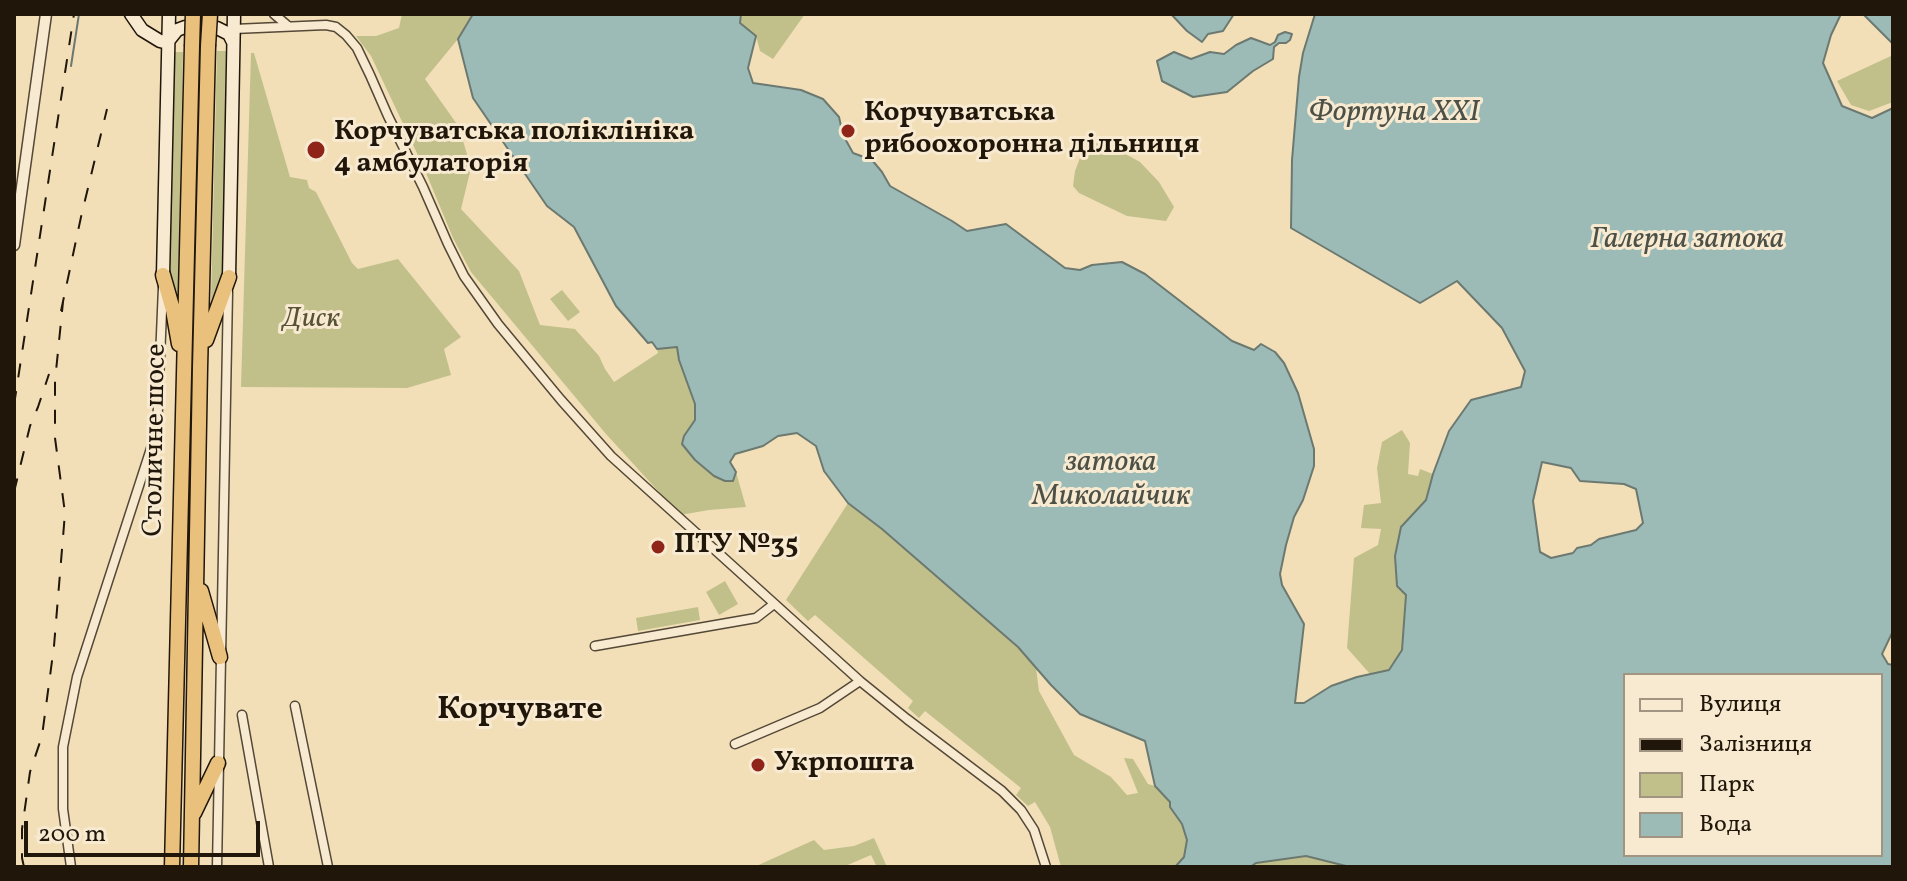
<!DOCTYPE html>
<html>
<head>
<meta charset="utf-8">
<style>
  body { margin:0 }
  #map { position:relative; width:1907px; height:881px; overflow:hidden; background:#f2dfb8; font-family:Vollkorn,serif }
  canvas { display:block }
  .frame { position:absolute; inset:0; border:16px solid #20160a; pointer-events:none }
  .legend { position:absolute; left:1623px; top:673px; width:260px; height:184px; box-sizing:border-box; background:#f7ead1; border:2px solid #a19581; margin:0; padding:10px 14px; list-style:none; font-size:24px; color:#20160a }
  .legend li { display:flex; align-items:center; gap:16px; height:40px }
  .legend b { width:40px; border:2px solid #a19581 }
  .scale { position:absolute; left:24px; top:821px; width:236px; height:36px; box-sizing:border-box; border:4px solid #20160a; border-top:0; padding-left:10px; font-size:24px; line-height:28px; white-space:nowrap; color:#20160a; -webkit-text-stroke:6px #f7ead1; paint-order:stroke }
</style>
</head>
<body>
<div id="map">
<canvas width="1907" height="881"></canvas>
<div class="frame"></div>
<ul class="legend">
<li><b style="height:10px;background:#f7ead1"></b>Вулиця</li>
<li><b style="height:10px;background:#20160a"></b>Залізниця</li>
<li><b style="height:22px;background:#c1c08a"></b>Парк</li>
<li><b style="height:22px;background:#9dbbb6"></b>Вода</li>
</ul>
<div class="scale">200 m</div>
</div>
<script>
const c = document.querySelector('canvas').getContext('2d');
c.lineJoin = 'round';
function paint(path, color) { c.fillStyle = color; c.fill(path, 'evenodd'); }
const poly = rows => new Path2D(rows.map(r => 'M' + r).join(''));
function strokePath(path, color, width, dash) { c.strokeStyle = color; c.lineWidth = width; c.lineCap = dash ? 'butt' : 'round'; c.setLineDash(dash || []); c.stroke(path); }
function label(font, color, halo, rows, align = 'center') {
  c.font = font + ' Vollkorn,serif'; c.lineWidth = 6; c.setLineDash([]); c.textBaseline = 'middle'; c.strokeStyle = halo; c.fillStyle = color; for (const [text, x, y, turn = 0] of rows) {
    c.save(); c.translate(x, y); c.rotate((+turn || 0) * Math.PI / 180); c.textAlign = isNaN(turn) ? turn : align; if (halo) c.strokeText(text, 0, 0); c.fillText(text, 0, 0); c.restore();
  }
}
const green = poly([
  [402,14,473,14,458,39,425,79,459,127,471,168,461,209,519,271,540,325,575,329,599,356,605,369,614,382,658,353,657,349,677,347,679,360,695,404,695,420,733,459,730,462,736,472,746,507,709,510,680,515,606,434,471,272,453,238,424,168,371,56,356,36,376,36,399,28],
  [722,14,805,14,773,59,760,51,756,36],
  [217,51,226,51,223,270,220,282,211,300],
  [175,52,183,52,178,301,168,270],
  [251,53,254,53,290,177,307,180,309,188,316,192,352,263,358,269,398,259,461,337,444,349,451,375,407,388,241,387],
  [1893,55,1893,102,1869,111,1851,105,1837,81],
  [1097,143,1120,151,1140,162,1159,182,1174,207,1166,221,1127,216,1079,193,1073,186,1075,171,1080,158,1089,147],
  [562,290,580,312,568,321,550,299],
  [1402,430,1410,443,1408,474,1418,476,1420,469,1433,474,1427,500,1401,527,1406,594,1402,650,1388,670,1370,674,1347,648,1354,558,1378,545,1381,529,1361,528,1364,505,1381,503,1377,468,1382,442],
  [848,503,882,529,1018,647,1036,668,1039,691,1074,755,1111,777,1127,795,1138,793,1124,758,1133,759,1148,784,1155,786,1170,802,1185,806,1195,867,1061,867,1050,827,1035,802,1028,806,1016,795,1021,788,925,711,919,718,908,708,913,701,815,615,808,621,786,600],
  [725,581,738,604,719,615,706,592],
  [698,607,700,620,638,631,636,618],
  [874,838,887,867,877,867,871,855,843,867,754,867,814,840,824,850,854,846],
  [1306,856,1350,867,1250,867,1256,863]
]);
const water = poly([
  [473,14,741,14,740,23,756,36,748,68,753,83,801,90,823,99,839,117,843,135,853,153,872,160,882,172,890,186,952,221,967,231,1006,224,1065,268,1080,270,1092,265,1122,262,1145,274,1232,341,1254,350,1261,344,1275,352,1284,363,1298,393,1314,449,1314,466,1303,500,1294,517,1286,545,1280,574,1282,585,1304,624,1295,703,1304,703,1331,686,1357,677,1389,670,1402,650,1406,595,1397,586,1395,556,1401,527,1426,500,1433,474,1449,431,1471,400,1521,387,1525,371,1502,328,1457,281,1420,303,1291,228,1292,160,1299,77,1303,53,1315,14,1841,14,1831,35,1823,63,1842,106,1872,118,1893,108,1893,631,1882,654,1888,664,1893,665,1893,867,1350,867,1306,856,1256,863,1250,867,1154,867,1175,867,1184,857,1187,840,1182,824,1170,807,1170,802,1155,786,1145,741,1080,714,1051,685,1018,647,882,529,848,503,824,471,816,446,797,433,778,436,763,446,735,454,730,462,736,472,733,481,725,481,714,476,695,460,682,444,684,436,695,420,695,404,679,360,677,347,657,349,652,342,648,343,616,306,574,227,547,206,473,98,458,39,473,14],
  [1542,462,1571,468,1580,481,1624,484,1636,489,1643,523,1636,530,1599,539,1591,545,1577,548,1573,553,1551,558,1540,552,1533,501,1542,462],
  [1881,675,1881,855,1625,855,1625,675,1881,675],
  [1171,14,1234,14,1223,31,1208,34,1202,42,1187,31,1171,14],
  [1863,14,1893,14,1893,44,1863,14],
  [1285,32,1292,34,1290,40,1286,43,1279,43,1274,47,1273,59,1253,71,1227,92,1193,97,1162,81,1157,61,1174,52,1191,59,1210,52,1224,54,1236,45,1251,38,1270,45,1275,42,1278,35,1285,32]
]);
const stream = poly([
  [71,66,79,14]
]);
const minor = poly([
  [274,14,288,26],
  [234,29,326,25,336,27,346,35,357,48,370,75,388,116,423,187,448,244,464,276,498,324,561,400,611,456,860,681,907,719,1002,791,1021,810,1034,830,1046,867],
  [595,646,756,618,774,604],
  [295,706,328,867],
  [242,715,269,867],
  [735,744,820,708,860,681],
  [71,867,63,809,63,747,77,677,157,430,163,287],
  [217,867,228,292]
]);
const tertiary = poly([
  [14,245,46,14]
]);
const secondary = poly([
  [131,14,142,30,160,41,168,43],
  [169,40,177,30,185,27,217,28,229,34,233,42],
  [163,275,169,14],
  [229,277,234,14]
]);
const trunk = poly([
  [163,275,173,310,179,344],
  [206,340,229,277],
  [201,591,220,657],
  [194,813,218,763],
  [172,867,192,46],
  [191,867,200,368,208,46]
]);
const rail = poly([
  [61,311,81,217,107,109],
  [14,405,74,14],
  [14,492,30,426,38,407,49,374],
  [24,867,22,858,22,829,30,772,42,736,54,646,65,513,55,438,55,381,63,302]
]);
const trunkBridge = poly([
  [192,46,193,14],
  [208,46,210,14]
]);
const markers = [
  [848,131,8,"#8f2418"],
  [316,150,10,"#8f2418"],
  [658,547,8,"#8f2418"],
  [758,765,8,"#8f2418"]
];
const poiNames = [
  ["Корчуватська",864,115],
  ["рибоохоронна дільниця",864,147],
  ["Корчуватська поліклініка",334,134],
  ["4 амбулаторія",334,166],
  ["ПТУ №35",674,547],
  ["Укрпошта",774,765]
];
const parkNames = [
  ["Диск",311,321]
];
const streetNames = [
  ["Столичне шосе",157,440,-89]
];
const waterNames = [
  ["Фортуна XXI",1394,114],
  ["Галерна затока",1687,241],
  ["затока",1111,464],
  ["Миколайчик",1111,498]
];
const quarterNames = [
  ["Корчувате",520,712]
];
paint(green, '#c1c08a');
paint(water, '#9dbbb6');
strokePath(water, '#6b7971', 2);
strokePath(stream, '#6b7971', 2);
strokePath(minor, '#544836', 11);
strokePath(tertiary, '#544836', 13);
strokePath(secondary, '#20160a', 15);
strokePath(trunk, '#20160a', 17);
strokePath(minor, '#f7ead1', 8);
strokePath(tertiary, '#f7ead1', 10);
strokePath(secondary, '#f7ead1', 12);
strokePath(trunk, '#e9c07c', 14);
strokePath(rail, '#20160a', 2, [14, 14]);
strokePath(trunkBridge, '#20160a', 17, []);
strokePath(trunkBridge, '#e9c07c', 14);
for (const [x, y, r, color] of markers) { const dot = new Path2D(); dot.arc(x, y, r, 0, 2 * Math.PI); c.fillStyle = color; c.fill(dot); strokePath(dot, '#f7ead1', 3); }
label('bold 28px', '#20160a', '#f7ead1', poiNames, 'left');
label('italic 28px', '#585237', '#f7ead1', parkNames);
label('28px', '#20160a', '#f7ead1', streetNames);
label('italic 30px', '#4c5046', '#f7ead1', waterNames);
label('bold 32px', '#20160a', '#f7ead1', quarterNames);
</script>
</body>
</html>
